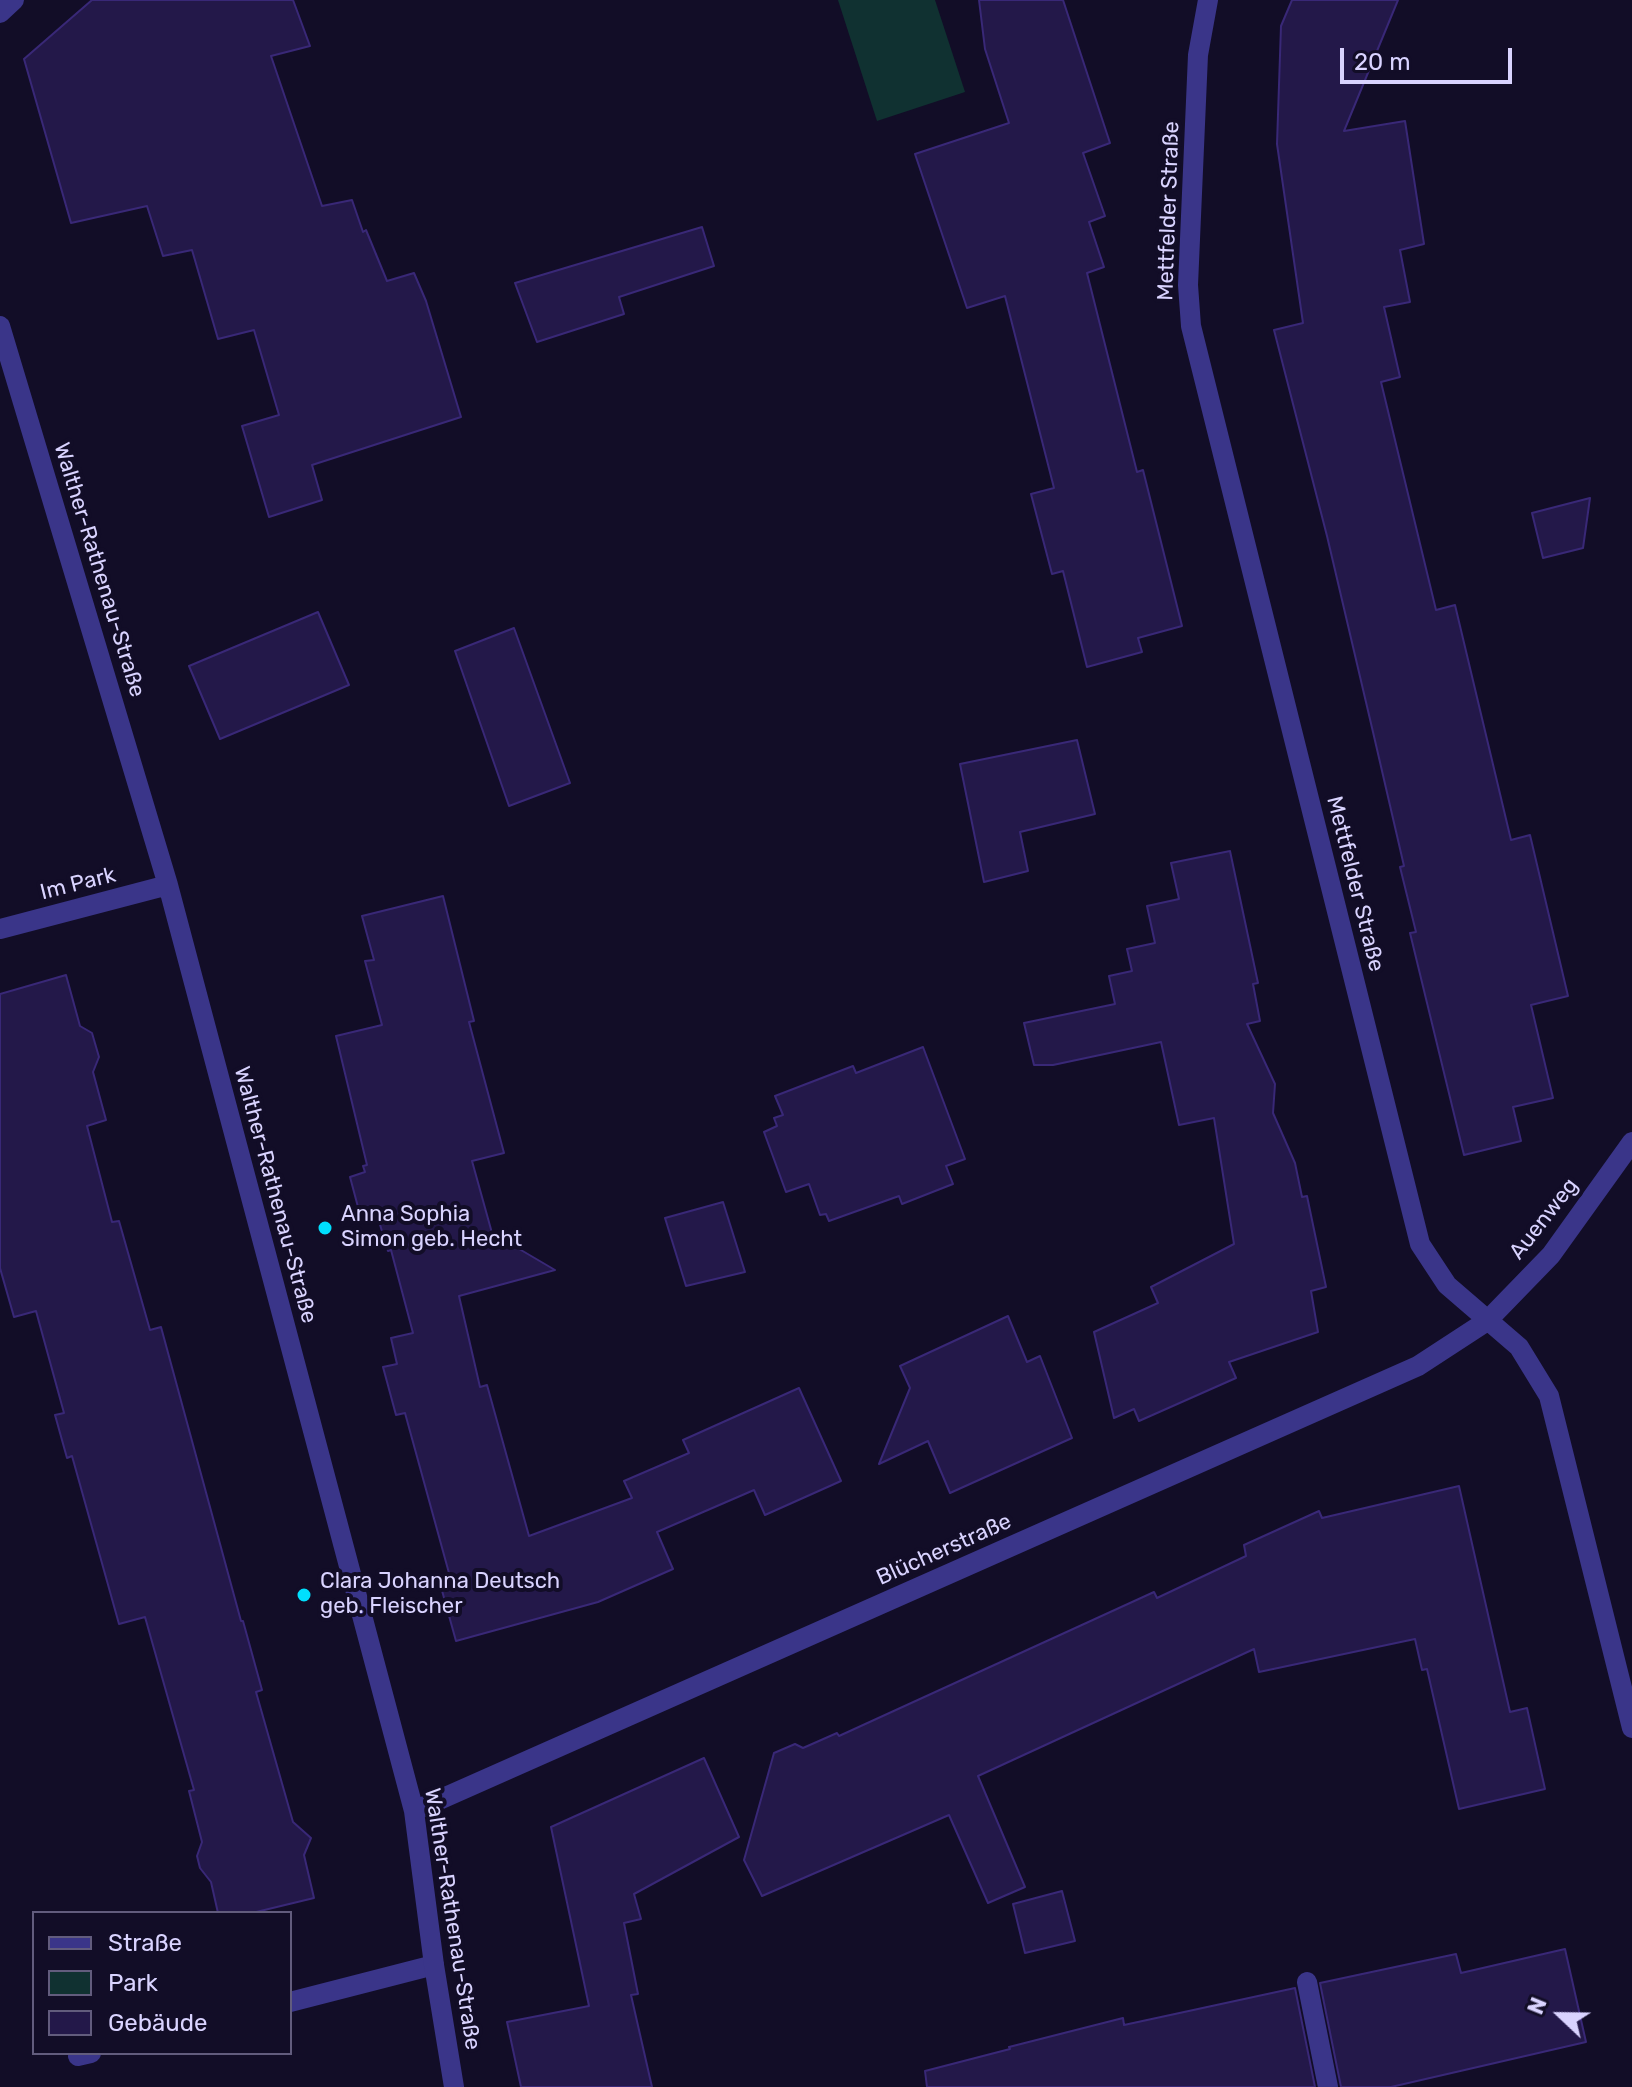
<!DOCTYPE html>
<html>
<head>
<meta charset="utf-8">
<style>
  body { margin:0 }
  #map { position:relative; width:1632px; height:2087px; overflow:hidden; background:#120d27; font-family:Rubik,sans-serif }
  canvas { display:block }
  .legend { position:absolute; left:32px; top:1911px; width:260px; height:144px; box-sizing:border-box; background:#120d27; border:2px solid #625c7d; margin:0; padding:10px 14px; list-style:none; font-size:24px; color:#d9d3ff }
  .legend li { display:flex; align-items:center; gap:16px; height:40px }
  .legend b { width:40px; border:2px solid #625c7d }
  .north { position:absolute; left:1520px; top:1975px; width:80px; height:80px; -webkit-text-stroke:6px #120d27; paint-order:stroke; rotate:292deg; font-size:22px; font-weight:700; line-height:32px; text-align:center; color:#d9d3ff }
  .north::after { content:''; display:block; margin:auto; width:28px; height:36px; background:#d9d3ff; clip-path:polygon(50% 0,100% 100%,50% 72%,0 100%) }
  .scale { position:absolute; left:1340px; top:48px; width:172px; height:36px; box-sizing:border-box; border:4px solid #d9d3ff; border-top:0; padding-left:10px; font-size:24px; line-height:28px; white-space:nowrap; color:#d9d3ff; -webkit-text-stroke:6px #120d27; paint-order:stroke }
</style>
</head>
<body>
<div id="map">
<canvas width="1632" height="2087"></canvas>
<ul class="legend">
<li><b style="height:10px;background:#3a3589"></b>Straße</li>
<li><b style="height:22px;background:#103131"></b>Park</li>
<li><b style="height:22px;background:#231849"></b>Gebäude</li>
</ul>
<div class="north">N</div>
<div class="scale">20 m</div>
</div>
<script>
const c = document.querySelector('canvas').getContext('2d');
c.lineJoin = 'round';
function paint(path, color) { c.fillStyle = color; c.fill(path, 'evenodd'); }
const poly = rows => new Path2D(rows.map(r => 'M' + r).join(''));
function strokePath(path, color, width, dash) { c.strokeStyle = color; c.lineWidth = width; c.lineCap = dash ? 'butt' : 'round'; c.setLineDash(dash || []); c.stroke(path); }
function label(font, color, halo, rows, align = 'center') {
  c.font = font + ' Rubik,sans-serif'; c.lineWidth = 8; c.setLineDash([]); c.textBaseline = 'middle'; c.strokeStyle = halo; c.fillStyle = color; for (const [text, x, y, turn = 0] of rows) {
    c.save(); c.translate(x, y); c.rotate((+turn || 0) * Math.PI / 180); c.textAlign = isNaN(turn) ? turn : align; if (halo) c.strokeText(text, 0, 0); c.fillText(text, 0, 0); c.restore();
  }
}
const green = poly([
  [838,0,935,0,965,92,877,121]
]);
const building = poly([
  [92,0,293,0,310,46,271,56,322,206,352,200,363,232,366,230,387,281,414,273,426,301,461,417,312,465,322,500,269,517,242,426,279,415,254,330,218,339,192,250,163,256,147,206,71,223,24,59,92,0],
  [979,0,1063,0,1110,143,1083,153,1105,216,1089,222,1104,267,1087,273,1137,472,1143,470,1182,626,1138,638,1142,652,1087,667,1063,571,1052,574,1031,494,1054,488,1005,296,967,308,915,154,1009,123,985,49,979,0],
  [1292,0,1398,0,1344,131,1405,121,1424,244,1400,250,1410,302,1384,307,1400,377,1381,382,1436,610,1455,605,1511,840,1530,835,1568,996,1531,1005,1553,1098,1513,1107,1521,1141,1464,1155,1410,933,1416,932,1400,867,1404,866,1373,732,1327,536,1274,330,1303,323,1277,144,1281,26,1292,0],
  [702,227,714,266,619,297,624,314,537,342,515,283,702,227],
  [1590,498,1583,548,1543,558,1532,513,1590,498],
  [318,612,349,685,220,739,189,666,318,612],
  [514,628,570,783,509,806,455,651,514,628],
  [1077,740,1095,814,1020,832,1028,871,984,882,960,764,1077,740],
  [1230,851,1258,983,1253,984,1260,1021,1247,1024,1275,1084,1273,1113,1295,1163,1302,1197,1307,1196,1326,1287,1311,1291,1318,1332,1229,1362,1236,1378,1139,1421,1134,1409,1114,1418,1094,1332,1158,1303,1151,1287,1234,1244,1214,1118,1179,1125,1161,1042,1053,1065,1034,1065,1024,1023,1115,1004,1109,976,1132,971,1127,949,1155,943,1147,906,1179,899,1171,863,1230,851],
  [443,896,474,1021,469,1022,504,1153,472,1161,492,1233,555,1270,459,1296,480,1387,487,1385,529,1536,632,1498,624,1481,689,1453,683,1440,799,1388,841,1481,765,1515,754,1490,657,1532,673,1569,598,1602,456,1641,441,1587,452,1584,405,1413,396,1415,383,1367,397,1364,391,1338,413,1333,391,1250,388,1251,378,1218,362,1222,350,1177,365,1172,363,1166,367,1165,336,1036,382,1025,365,961,374,960,362,916,443,896],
  [66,975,80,1026,92,1033,99,1057,93,1072,106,1120,87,1126,112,1222,119,1221,150,1330,161,1327,241,1621,243,1621,262,1690,256,1692,293,1822,311,1838,304,1855,314,1898,252,1913,218,1913,211,1882,200,1868,197,1856,202,1842,189,1791,194,1790,145,1617,119,1624,72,1456,67,1458,55,1415,64,1413,36,1311,14,1317,0,1268,0,994,66,975],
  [923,1047,965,1159,946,1166,953,1184,902,1204,899,1196,829,1221,826,1214,820,1215,809,1184,786,1192,764,1132,777,1126,774,1118,783,1115,775,1096,853,1066,856,1073,923,1047],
  [723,1202,745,1272,686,1286,665,1218,723,1202],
  [1008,1316,1027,1362,1040,1356,1072,1438,950,1493,928,1441,879,1464,910,1388,900,1366,1008,1316],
  [1459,1486,1510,1712,1527,1708,1545,1789,1459,1809,1427,1669,1422,1670,1415,1639,1259,1672,1254,1649,978,1776,1025,1887,988,1903,949,1815,762,1896,744,1860,774,1753,795,1744,803,1748,837,1733,839,1736,1154,1592,1157,1598,1246,1556,1244,1545,1319,1511,1322,1518,1459,1486],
  [704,1758,739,1837,634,1894,641,1919,624,1923,638,1994,631,1995,652,2087,521,2087,507,2022,589,2006,551,1827,704,1758],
  [1062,1891,1075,1941,1025,1953,1013,1904,1062,1891],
  [1565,1949,1586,2042,1391,2087,1341,2087,1320,1983,1456,1954,1461,1973,1565,1949],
  [1295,1988,1315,2087,927,2087,925,2071,1010,2049,1009,2047,1123,2018,1124,2025,1295,1988]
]);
const service = poly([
  [1307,1982,1328,2087],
  [290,2002,434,1965],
  [78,2056,91,2053]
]);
const minor = poly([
  [1208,0,1198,55,1188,285,1191,326,1420,1244,1447,1285,1519,1347,1549,1396,1632,1728],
  [0,13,14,0],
  [0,326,168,885,414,1811,434,1965,454,2087],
  [0,929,168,885],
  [414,1811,1418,1366,1487,1321,1551,1255,1632,1142]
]);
const markers = [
  [325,1228,8,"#00dffe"],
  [304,1595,8,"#00dffe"]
];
const streetNames = [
  ["Mettfelder Straße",1169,211,-88],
  ["Walther-Rathenau-Straße",99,570,73],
  ["Im Park",78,884,-14],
  ["Mettfelder Straße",1355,884,76],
  ["Walther-Rathenau-Straße",275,1195,75],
  ["Auenweg",1544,1219,-52],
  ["Blücherstraße",944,1550,-24],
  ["Walther-Rathenau-Straße",452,1919,81]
];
const poiNames = [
  ["Anna Sophia",341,1215],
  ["Simon geb. Hecht",341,1240],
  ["Clara Johanna Deutsch",320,1582],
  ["geb. Fleischer",320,1607]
];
paint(green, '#103131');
paint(building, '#231849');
strokePath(building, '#392877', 2);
strokePath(service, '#3a3589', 20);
strokePath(minor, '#3a3589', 20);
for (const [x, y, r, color] of markers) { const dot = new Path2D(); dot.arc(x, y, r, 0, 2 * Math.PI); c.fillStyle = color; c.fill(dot); strokePath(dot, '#120d27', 3); }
label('22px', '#d9d3ff', '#120d27', streetNames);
label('22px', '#d9d3ff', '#120d27', poiNames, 'left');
</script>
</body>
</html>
